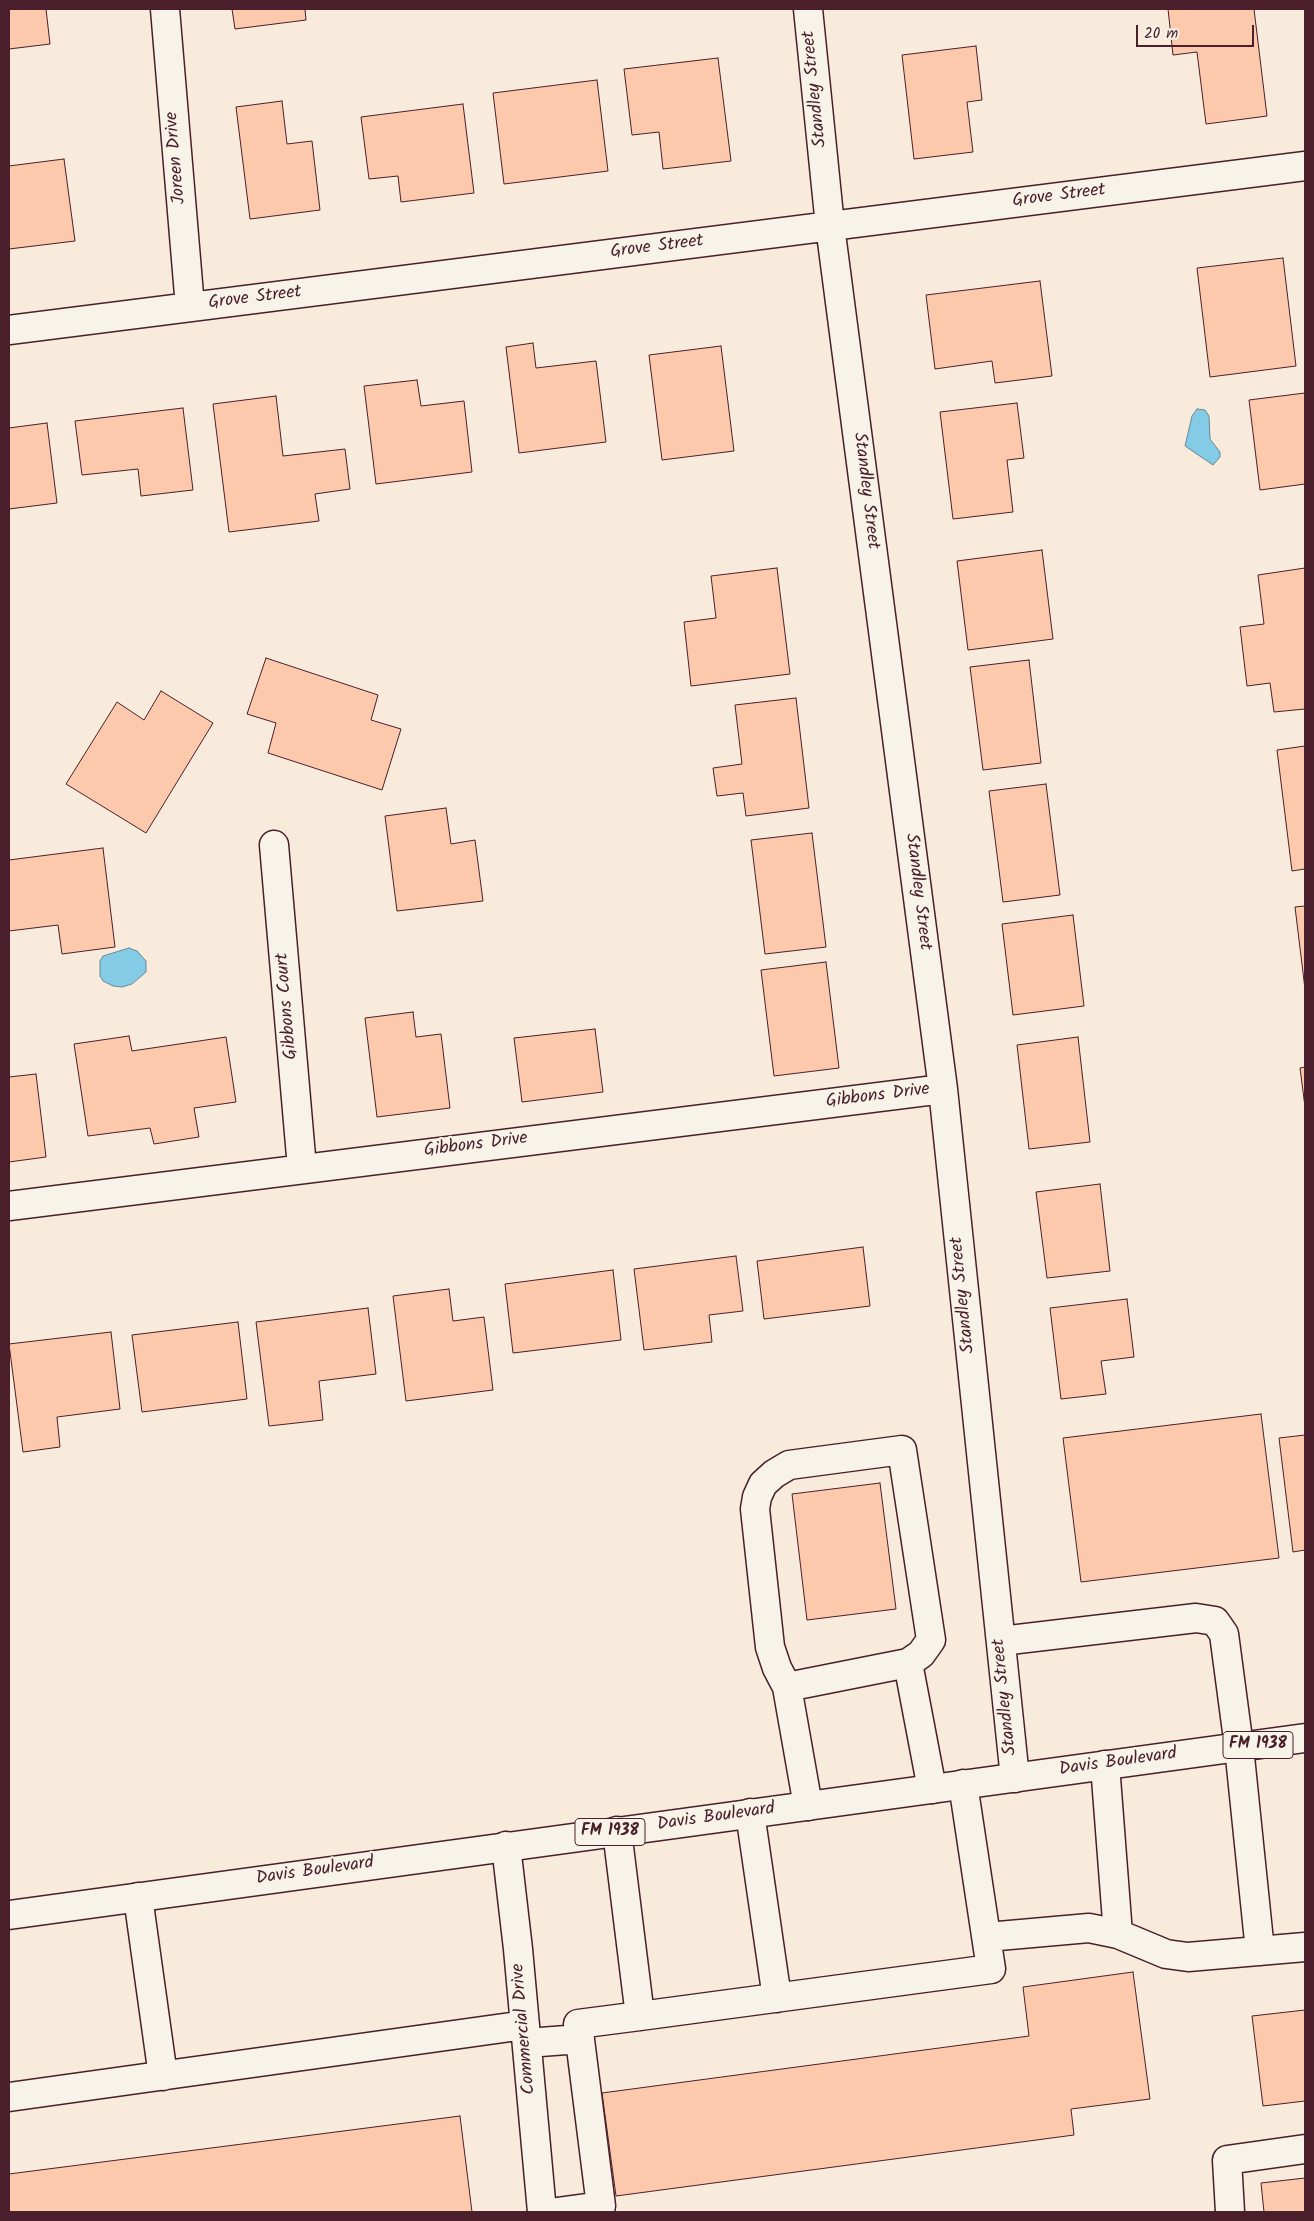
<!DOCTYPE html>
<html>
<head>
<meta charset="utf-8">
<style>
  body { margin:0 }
  #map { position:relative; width:1314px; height:2221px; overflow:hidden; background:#f8ebdc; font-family:Kalam,sans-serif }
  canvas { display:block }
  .frame { position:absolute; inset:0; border:10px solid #4a1f2b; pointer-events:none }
  .scale { position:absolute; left:1136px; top:25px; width:118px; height:22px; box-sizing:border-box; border:2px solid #4a1f2b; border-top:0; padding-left:6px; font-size:15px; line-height:18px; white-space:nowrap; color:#4a1f2b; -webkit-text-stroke:4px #f7f3e8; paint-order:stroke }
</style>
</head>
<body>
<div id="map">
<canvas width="1314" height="2221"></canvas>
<div class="frame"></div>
<div class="scale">20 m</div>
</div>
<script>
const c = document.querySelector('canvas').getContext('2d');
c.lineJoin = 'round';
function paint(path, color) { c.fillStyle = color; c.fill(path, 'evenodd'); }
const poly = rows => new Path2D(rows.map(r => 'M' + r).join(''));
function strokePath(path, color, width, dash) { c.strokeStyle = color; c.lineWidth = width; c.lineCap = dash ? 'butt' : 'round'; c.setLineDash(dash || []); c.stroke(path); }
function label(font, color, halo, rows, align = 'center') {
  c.font = font + ' Kalam,sans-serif'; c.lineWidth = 4; c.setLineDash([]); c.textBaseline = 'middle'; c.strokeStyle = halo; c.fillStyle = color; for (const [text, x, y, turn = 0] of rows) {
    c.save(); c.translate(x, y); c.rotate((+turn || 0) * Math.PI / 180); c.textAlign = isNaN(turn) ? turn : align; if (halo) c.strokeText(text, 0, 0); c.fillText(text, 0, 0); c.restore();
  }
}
const water = poly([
  [1197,409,1205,410,1209,416,1210,439,1220,452,1220,457,1213,465,1185,446,1192,416,1197,409],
  [129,948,137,951,146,961,146,972,132,984,122,987,113,986,103,981,100,976,100,961,103,956,129,948]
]);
const building = poly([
  [9,9,46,9,50,44,9,49,9,9],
  [232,9,305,9,306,20,235,29,232,9],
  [1168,9,1254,9,1267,116,1206,124,1197,52,1173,55,1168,9],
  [976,46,982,100,967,102,973,152,914,159,902,55,976,46],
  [718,58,731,161,663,169,659,132,632,135,624,69,718,58],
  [597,80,608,171,504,184,493,93,597,80],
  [282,101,287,144,312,141,320,210,250,219,236,107,282,101],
  [463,104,474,193,401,202,398,176,369,179,361,117,463,104],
  [64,159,75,241,9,249,9,166,64,159],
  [1283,258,1296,366,1210,377,1197,268,1283,258],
  [1040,281,1052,376,995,383,992,361,935,369,926,295,1040,281],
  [533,343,536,368,596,361,606,442,519,453,506,347,533,343],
  [721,346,734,451,662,460,649,355,721,346],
  [417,380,421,406,464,401,472,472,376,484,364,386,417,380],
  [1305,393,1305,484,1260,490,1249,400,1305,393],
  [276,396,283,456,345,449,350,489,315,494,319,521,229,532,213,404,276,396],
  [1017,403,1024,458,1007,460,1013,512,953,519,940,412,1017,403],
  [183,408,193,490,141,496,138,469,82,475,75,421,183,408],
  [47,423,57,503,9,509,9,428,47,423],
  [1042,550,1053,639,968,650,957,561,1042,550],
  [777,568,790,674,691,686,684,622,716,618,711,576,777,568],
  [1305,568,1305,709,1274,712,1270,683,1247,686,1240,627,1264,624,1258,575,1305,568],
  [266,658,378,695,371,720,401,729,382,790,268,753,276,723,247,714,266,658],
  [1029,660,1041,763,983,770,970,667,1029,660],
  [161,691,213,723,146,833,66,784,117,702,144,720,161,691],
  [796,698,809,808,746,816,743,793,717,796,713,768,742,764,735,705,796,698],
  [1305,746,1305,869,1292,871,1277,750,1305,746],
  [1046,784,1060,895,1003,902,989,791,1046,784],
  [446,808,451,844,475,840,483,901,397,911,385,816,446,808],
  [812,833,826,947,765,954,751,840,812,833],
  [103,848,115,947,62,954,58,925,9,931,9,860,103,848],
  [1305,906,1305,989,1295,907,1305,906],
  [1073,915,1084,1006,1013,1015,1002,924,1073,915],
  [826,962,839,1068,774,1076,761,970,826,962],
  [413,1012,416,1037,441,1034,450,1108,377,1117,365,1018,413,1012],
  [595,1029,603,1092,522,1102,514,1038,595,1029],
  [129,1036,132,1051,226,1037,236,1102,194,1108,199,1137,154,1144,150,1128,88,1136,74,1044,129,1036],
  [1078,1037,1090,1142,1029,1149,1017,1045,1078,1037],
  [1305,1067,1305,1107,1300,1068,1305,1067],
  [36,1074,46,1157,9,1162,9,1077,36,1074],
  [1100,1184,1110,1271,1047,1278,1036,1192,1100,1184],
  [863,1247,870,1306,764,1319,757,1261,863,1247],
  [736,1256,743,1311,709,1315,712,1342,644,1350,634,1269,736,1256],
  [613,1270,621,1340,513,1353,505,1284,613,1270],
  [449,1289,453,1321,484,1317,493,1390,406,1401,393,1296,449,1289],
  [1127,1299,1134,1357,1101,1361,1106,1394,1061,1399,1050,1308,1127,1299],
  [368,1308,376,1374,319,1381,323,1420,269,1426,256,1322,368,1308],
  [238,1322,247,1399,142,1412,132,1335,238,1322],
  [111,1332,120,1409,57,1417,60,1447,23,1452,9,1344,111,1332],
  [1261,1414,1279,1558,1081,1582,1063,1438,1261,1414],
  [1305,1435,1305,1550,1293,1552,1279,1438,1305,1435],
  [880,1483,896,1609,807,1620,792,1494,880,1483],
  [1133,1972,1150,2099,1071,2109,1074,2135,616,2196,602,2093,1029,2036,1023,1987,1133,1972],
  [1305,2010,1305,2101,1263,2106,1252,2016,1305,2010],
  [460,2116,472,2212,9,2212,9,2174,460,2116],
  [1305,2178,1305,2212,1264,2212,1261,2183,1305,2178]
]);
const minor = poly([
  [165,9,190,307],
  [808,9,830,226,943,1089,1015,1778],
  [9,330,1305,166],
  [274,845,302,1168],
  [9,1206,943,1089],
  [1001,1641,1196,1618,1215,1621,1224,1634,1239,1747,1260,1951],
  [908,1663,932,1789],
  [787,1687,908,1663,921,1654,931,1640,902,1450,789,1465,774,1474,763,1484,757,1497,755,1509,770,1647,777,1668,787,1687,808,1806],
  [1105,1765,1118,1934],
  [750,1813,777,1998],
  [617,1831,640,2016,991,1969,963,1784],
  [506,1846,518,1949,542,2212],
  [138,1897,163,2076],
  [987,1937,1089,1928,1118,1934,1166,1954,1188,1957,1305,1947],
  [527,2043,580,2039],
  [9,2097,525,2025],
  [557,2212,601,2206,578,2024,640,2016],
  [1230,2212,1227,2160,1305,2149]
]);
const major = poly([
  [9,1915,1305,1738]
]);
const shields = [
  [1258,1745,70],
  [610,1832,70]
];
const shieldNames = [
  ["FM 1938",1258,1745],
  ["FM 1938",610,1832]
];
const streetNames = [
  ["Standley Street",816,89,-96],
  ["Joreen Drive",177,158,-95],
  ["Grove Street",1059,197,-7],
  ["Grove Street",657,248,-7],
  ["Grove Street",255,299,-7],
  ["Standley Street",865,491,83],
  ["Standley Street",917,892,83],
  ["Gibbons Court",288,1006,-95],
  ["Gibbons Drive",878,1097,-7],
  ["Gibbons Drive",476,1146,-7],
  ["Standley Street",964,1295,-96],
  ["Standley Street",1006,1697,-96],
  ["Davis Boulevard",1118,1763,-8],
  ["Davis Boulevard",716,1818,-8],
  ["Davis Boulevard",315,1872,-8],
  ["Commercial Drive",525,2029,-95]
];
paint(water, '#84cbe5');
strokePath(water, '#6d869b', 1);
paint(building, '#fcc9ac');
strokePath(building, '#4a1f2b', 1);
strokePath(minor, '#4a1f2b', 31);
strokePath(major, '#4a1f2b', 31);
strokePath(minor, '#f7f3e8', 28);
strokePath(major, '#f7f3e8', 28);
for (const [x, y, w] of shields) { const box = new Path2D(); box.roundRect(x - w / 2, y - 13.5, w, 27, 4); c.fillStyle = '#f7f3e8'; c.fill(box); strokePath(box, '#4a1f2b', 1); }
label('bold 16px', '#4a1f2b', null, shieldNames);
label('18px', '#4a1f2b', '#f7f3e8', streetNames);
</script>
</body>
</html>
